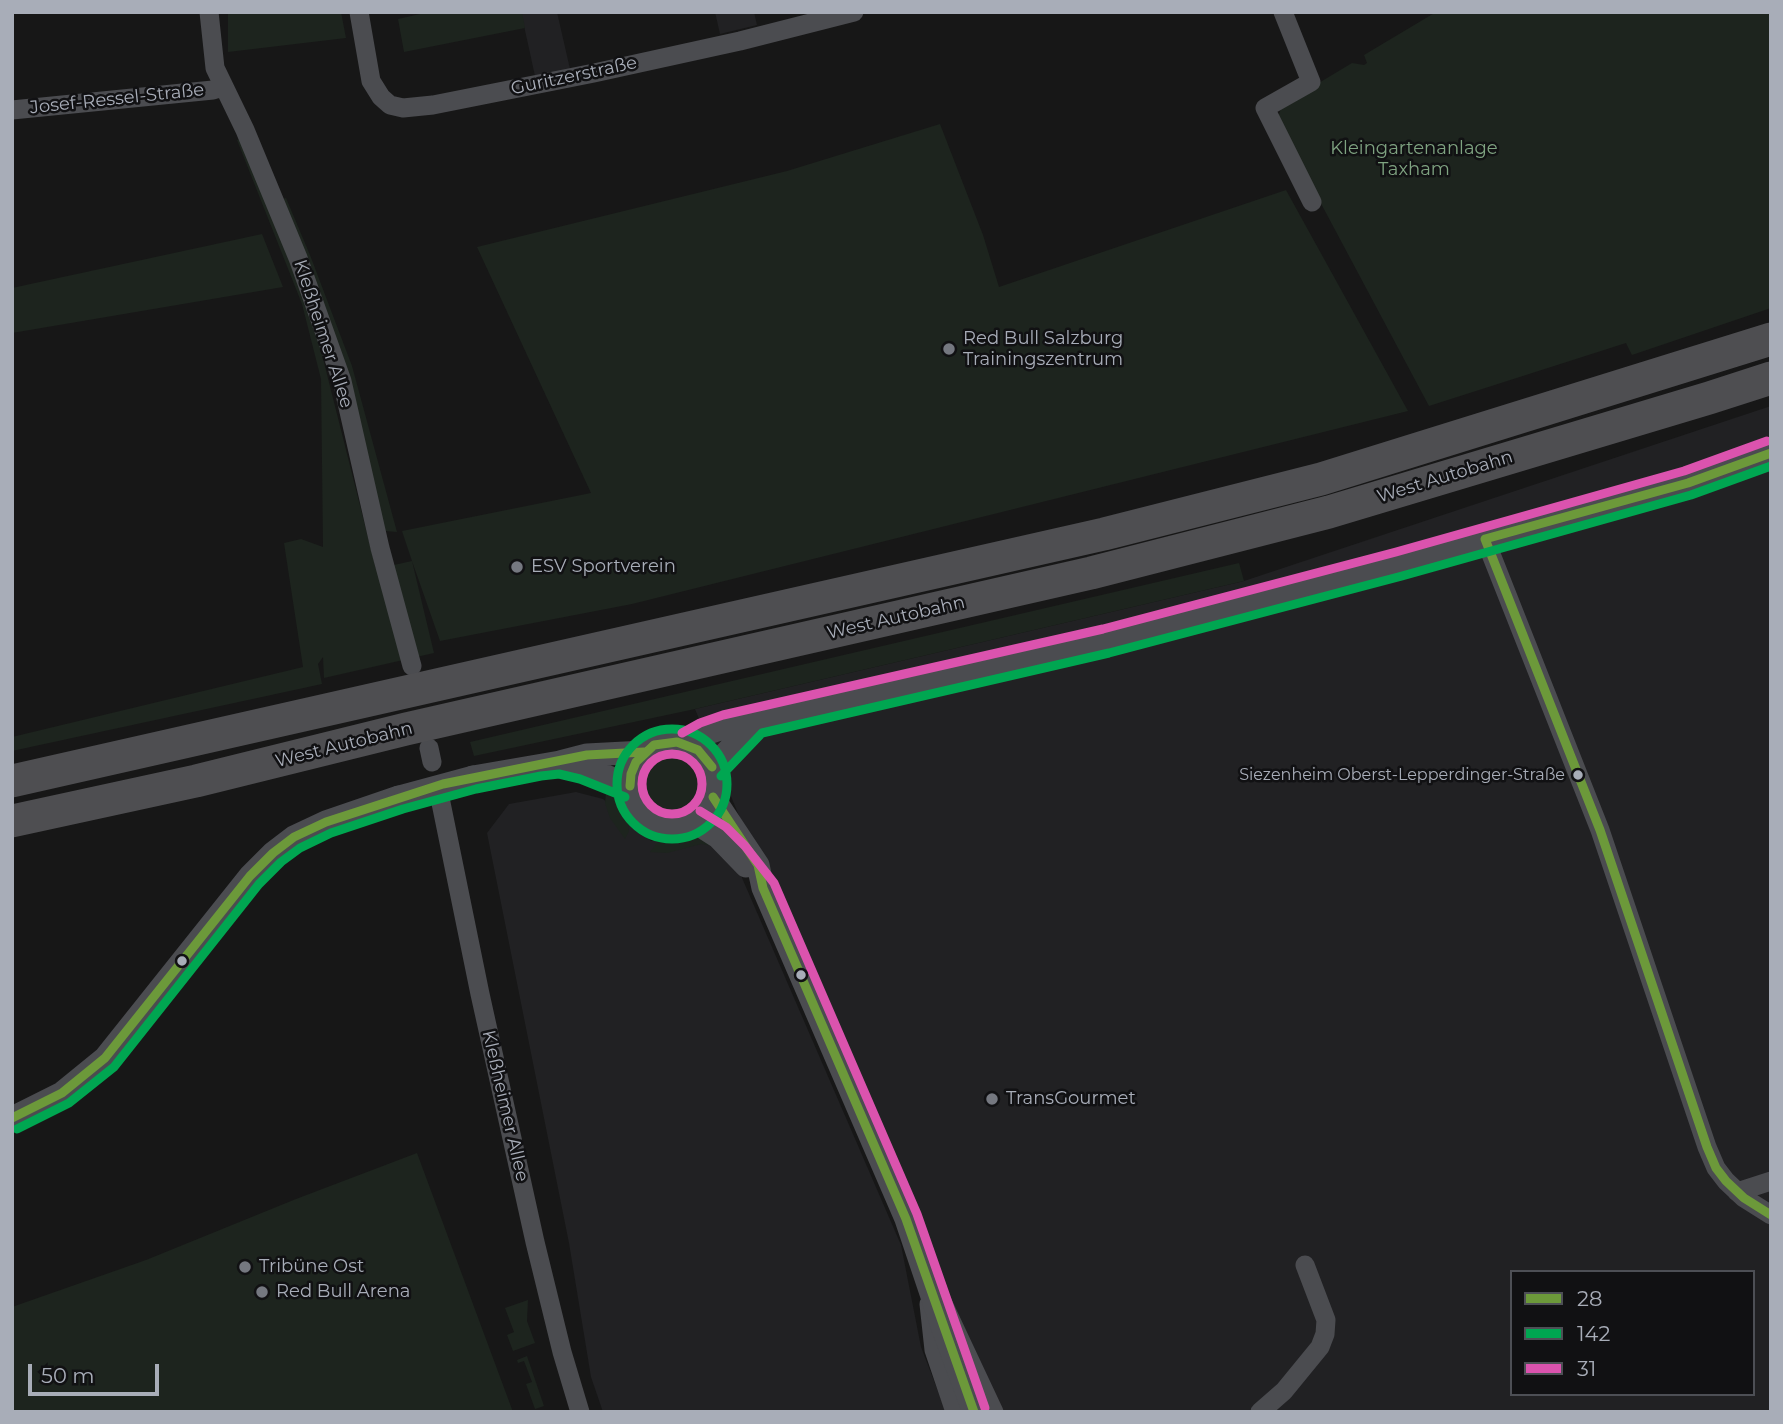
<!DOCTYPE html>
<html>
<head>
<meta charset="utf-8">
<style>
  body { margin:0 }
  #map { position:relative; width:1783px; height:1424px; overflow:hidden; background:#171717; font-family:Montserrat,sans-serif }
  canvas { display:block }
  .frame { position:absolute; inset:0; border:14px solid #a8adb8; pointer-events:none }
  .legend { position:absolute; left:1510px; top:1270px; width:245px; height:126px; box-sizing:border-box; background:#111113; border:2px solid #4d4f55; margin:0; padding:9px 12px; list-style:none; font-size:21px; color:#a8adb8 }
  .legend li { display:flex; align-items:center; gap:14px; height:35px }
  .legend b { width:35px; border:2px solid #4d4f55 }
  .scale { position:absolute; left:28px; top:1364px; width:131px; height:32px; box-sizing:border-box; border:4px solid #a8adb8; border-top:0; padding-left:9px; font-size:21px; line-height:24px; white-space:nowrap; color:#a8adb8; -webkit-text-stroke:5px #111113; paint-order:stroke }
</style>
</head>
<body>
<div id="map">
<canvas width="1783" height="1424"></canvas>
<div class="frame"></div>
<ul class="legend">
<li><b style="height:9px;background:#6c993a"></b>28</li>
<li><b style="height:9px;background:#00a651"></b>142</li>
<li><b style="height:9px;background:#db53ae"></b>31</li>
</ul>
<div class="scale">50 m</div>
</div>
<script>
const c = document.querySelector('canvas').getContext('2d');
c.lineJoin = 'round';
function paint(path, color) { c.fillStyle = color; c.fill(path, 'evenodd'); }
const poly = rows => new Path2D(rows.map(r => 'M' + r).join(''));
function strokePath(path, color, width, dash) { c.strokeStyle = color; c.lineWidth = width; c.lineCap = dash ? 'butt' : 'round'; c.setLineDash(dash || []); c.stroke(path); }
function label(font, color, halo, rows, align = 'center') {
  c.font = font + ' Montserrat,sans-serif'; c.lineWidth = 5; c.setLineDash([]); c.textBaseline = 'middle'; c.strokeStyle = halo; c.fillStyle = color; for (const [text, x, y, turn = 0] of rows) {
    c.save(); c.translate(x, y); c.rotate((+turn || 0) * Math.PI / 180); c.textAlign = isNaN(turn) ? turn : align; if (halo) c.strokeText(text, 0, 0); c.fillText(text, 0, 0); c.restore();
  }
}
const built = poly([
  [521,12,557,12,570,69,535,76],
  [715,12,754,12,757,25,720,34],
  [1771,406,1771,1412,985,1412,695,709,1244,581],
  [1512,1272,1753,1272,1753,1394,1512,1394],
  [576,792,603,799,651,841,707,840,736,864,901,1245,921,1347,946,1412,603,1412,591,1377,569,1243,487,833,509,804]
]);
const green = poly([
  [228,12,341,12,346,38,228,52],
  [429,12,522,12,525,28,404,52,398,19],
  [1436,12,1771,12,1771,308,1632,355,1626,343,1429,406,1277,121,1282,105,1352,63,1364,65,1367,63,1364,55],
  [940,124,983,235,999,287,1286,190,1408,411,632,604,440,641,412,561,434,653,324,678,323,657,318,664,322,684,12,751,12,737,303,667,284,543,301,539,323,547,321,379,302,304,237,140,241,139,309,303,376,569,412,561,402,531,591,493,477,247,787,171],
  [286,198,310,255,352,366,397,532,385,531,280,200],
  [262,234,283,287,12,333,12,288],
  [1239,563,1244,581,695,709,474,756,470,742],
  '641 784a30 30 0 1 1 60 0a30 30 0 1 1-60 0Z',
  [610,790,617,796,627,814,629,831,625,839,610,818,605,803,606,793],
  [678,837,698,838,710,842,713,846,701,844,667,853,650,852,657,843],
  [417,1153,513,1412,12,1412,12,1307,146,1260,296,1199],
  [528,1300,527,1321,535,1343,513,1351,507,1335,514,1332,505,1308],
  [527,1356,544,1406,535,1409,526,1384,532,1382,524,1361,518,1363,517,1360]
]);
const minor = poly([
  [209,12,215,68,245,130,298,258,342,381,380,548,412,666],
  [359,12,371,81,381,97,390,105,403,108,433,105,594,73,740,41,854,12],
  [1283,12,1311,82,1265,108,1312,202],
  [12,110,213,90,222,87],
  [1485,539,1600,830,1707,1147,1716,1168,1726,1181,1744,1198,1771,1215],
  [429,748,432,762],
  [440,798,480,994,535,1242,562,1352,580,1412],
  [1737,1192,1771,1181],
  [940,1297,994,1412],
  [929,1304,934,1350,955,1412],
  [1260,1412,1284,1391,1320,1347,1325,1334,1326,1320,1305,1265]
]);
const tertiary = poly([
  '630 784a42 42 0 1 1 84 0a42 42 0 1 1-84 0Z',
  [688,744,705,734,726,727,756,722,1106,641,1399,564,1688,483,1771,453],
  [563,763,584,767,630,786],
  [712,767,756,722],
  [473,777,560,762,587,755,644,752],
  [713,797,758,865,763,888,906,1219,943,1329,974,1412],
  [693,821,718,837,746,866],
  [12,1118,62,1093,105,1058,250,876,273,853,294,837,326,822,399,797]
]);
const motorway = poly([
  [12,781,1104,534,1321,479,1771,339],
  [12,821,196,781,406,729,1091,573,1329,512,1709,398,1771,378]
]);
const tertiaryBridge = poly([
  [399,797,473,777]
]);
const bus1 = poly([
  [1485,539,1600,830,1707,1147,1716,1168,1726,1181,1744,1198,1771,1215],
  [1485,539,1688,483,1771,453],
  [630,786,631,774,636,762,654,745,677,742,698,750,712,767],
  [713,797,758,865,763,888,906,1219,974,1412],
  [12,1118,62,1093,105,1058,250,876,273,853,294,837,326,822,443,784,587,755,644,752]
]);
const bus2 = poly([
  '617 784a55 55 0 1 1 110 0a55 55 0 1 1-110 0Z',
  [721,776,762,733,1109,653,1402,576,1691,495,1771,466],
  [17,1129,69,1103,114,1067,259,884,281,862,300,848,331,833,403,809,476,789,541,776,559,774,580,779,625,797]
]);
const bus3 = poly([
  [682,733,700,723,723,715,1103,629,1396,552,1684,471,1767,441],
  '642 784a30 30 0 1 1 60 0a30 30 0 1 1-60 0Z',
  [700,811,726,827,745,846,774,883,917,1214,985,1408]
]);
const markers = [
  [949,349,7,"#757880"],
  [517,567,7,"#757880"],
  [1578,775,6,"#a8adb8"],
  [182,961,6,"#a8adb8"],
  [801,975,6,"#a8adb8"],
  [992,1099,7,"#757880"],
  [245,1267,7,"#757880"],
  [262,1292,7,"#757880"]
];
const busNames = [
  ["Siezenheim Oberst-Lepperdinger-Straße",1565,775]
];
const streetNames = [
  ["Guritzerstraße",574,76,-12],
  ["Josef-Ressel-Straße",117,99,-6],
  ["Kleßheimer Allee",323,334,72],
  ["West Autobahn",1445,477,-17],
  ["West Autobahn",896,618,-13],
  ["West Autobahn",344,745,-14],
  ["Kleßheimer Allee",505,1106,77]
];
const parkNames = [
  ["Kleingartenanlage",1414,149],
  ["Taxham",1414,170]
];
const poiNames = [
  ["Red Bull Salzburg",963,339],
  ["Trainingszentrum",963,360],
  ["ESV Sportverein",531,567],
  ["TransGourmet",1006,1099],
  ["Tribüne Ost",259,1267],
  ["Red Bull Arena",276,1292]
];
paint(built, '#212123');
paint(green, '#1d241e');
strokePath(minor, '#4b4c50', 19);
strokePath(tertiary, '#4b4c50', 23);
strokePath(motorway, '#4e4e51', 33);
strokePath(tertiaryBridge, '#4b4c50', 23);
strokePath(bus1, '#6c993a', 9);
strokePath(bus2, '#00a651', 9);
strokePath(bus3, '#db53ae', 9);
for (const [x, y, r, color] of markers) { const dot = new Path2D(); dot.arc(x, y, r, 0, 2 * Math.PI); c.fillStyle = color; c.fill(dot); strokePath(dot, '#111113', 2.5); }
label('16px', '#a8adb8', '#111113', busNames, 'right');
label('18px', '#a8adb8', '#111113', streetNames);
label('18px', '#7fa381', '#111113', parkNames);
label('18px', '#a8adb8', '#111113', poiNames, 'left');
</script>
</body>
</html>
